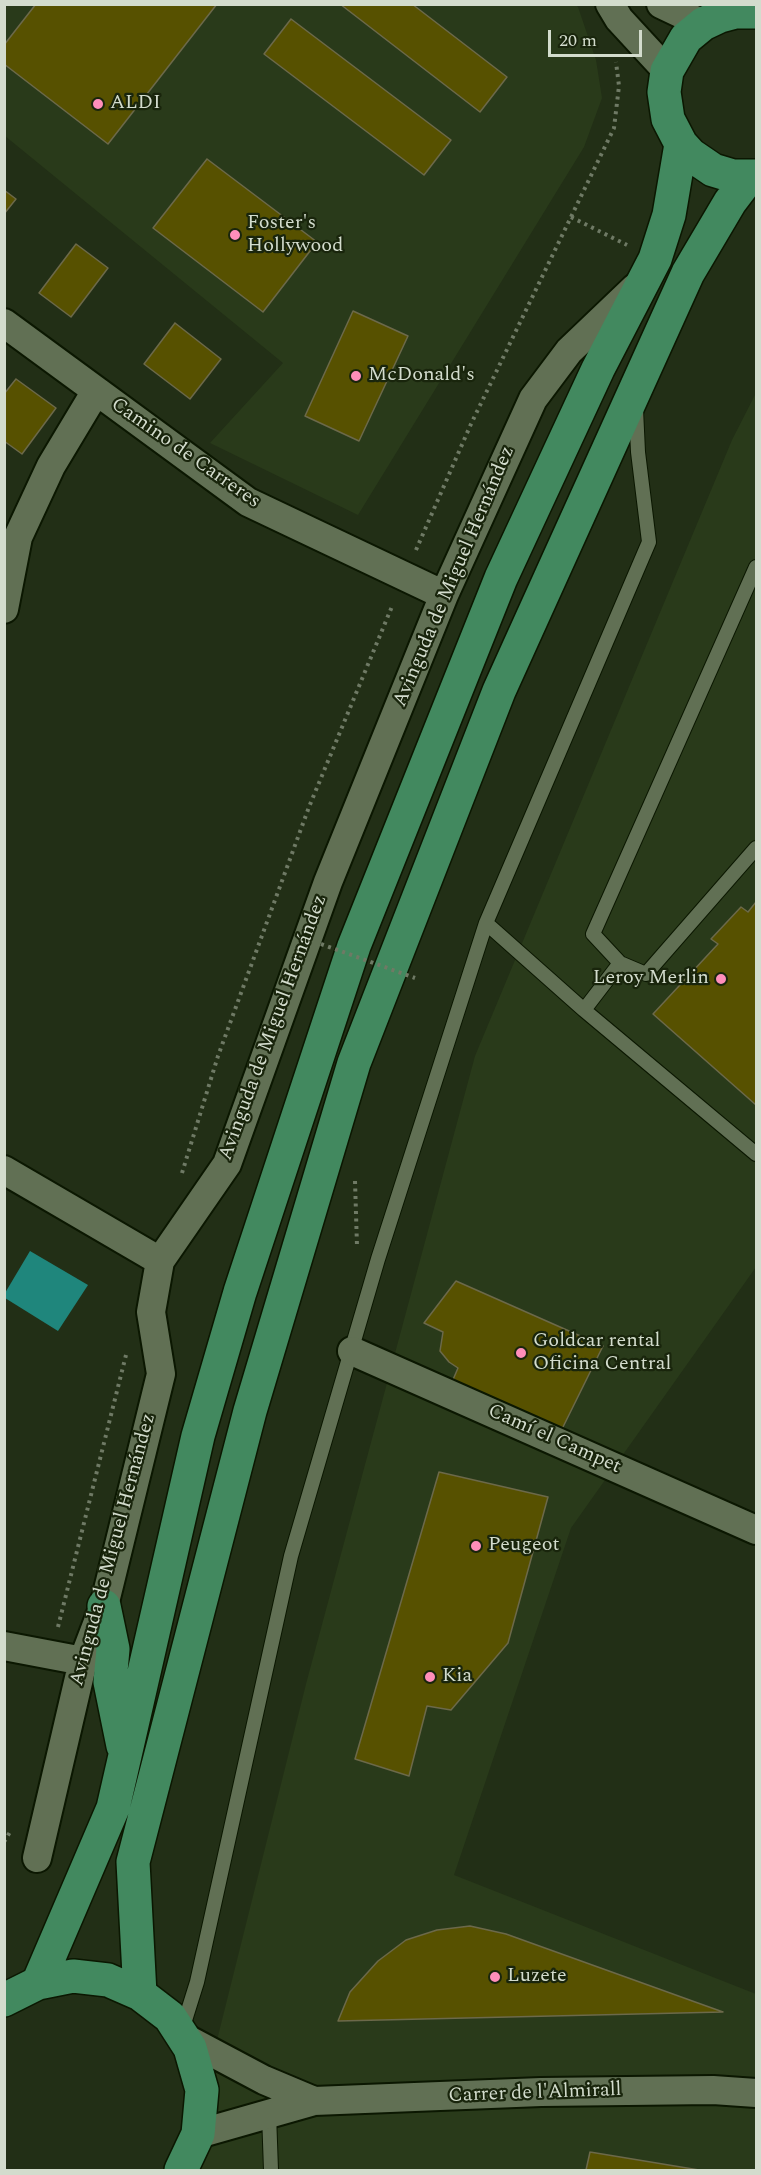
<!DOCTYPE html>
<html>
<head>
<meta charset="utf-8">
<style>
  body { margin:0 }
  #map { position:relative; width:761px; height:2175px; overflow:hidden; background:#222f16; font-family:Spectral,serif }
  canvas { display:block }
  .frame { position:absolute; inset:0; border:6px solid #d3dccd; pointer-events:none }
  .scale { position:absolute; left:548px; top:30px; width:94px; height:27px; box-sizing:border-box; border:3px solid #d3dccd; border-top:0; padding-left:8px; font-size:18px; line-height:21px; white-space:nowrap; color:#d3dccd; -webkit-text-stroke:4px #19250c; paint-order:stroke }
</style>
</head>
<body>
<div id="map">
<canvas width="761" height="2175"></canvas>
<div class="frame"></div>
<div class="scale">20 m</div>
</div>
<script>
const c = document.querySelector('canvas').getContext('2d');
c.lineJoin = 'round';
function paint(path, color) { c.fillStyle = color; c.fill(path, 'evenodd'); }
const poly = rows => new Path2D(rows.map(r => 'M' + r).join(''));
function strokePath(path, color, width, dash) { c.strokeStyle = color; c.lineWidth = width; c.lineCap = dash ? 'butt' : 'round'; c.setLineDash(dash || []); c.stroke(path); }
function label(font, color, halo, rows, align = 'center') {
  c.font = font + ' Spectral,serif'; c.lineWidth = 4.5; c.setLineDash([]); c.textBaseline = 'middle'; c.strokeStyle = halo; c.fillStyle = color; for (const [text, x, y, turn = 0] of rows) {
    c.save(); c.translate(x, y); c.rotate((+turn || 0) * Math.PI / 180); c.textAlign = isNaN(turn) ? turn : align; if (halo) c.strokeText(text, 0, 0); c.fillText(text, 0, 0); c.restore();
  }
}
const built = poly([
  [575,4,578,7,596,60,602,98,584,147,358,515,210,443,283,363,5,136,4,5],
  [756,393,756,1267,571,1528,454,1875,756,1994,756,2170,197,2170,198,2134,218,2036,306,1684,475,1056,732,440]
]);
const water = poly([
  [30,1251,88,1285,58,1331,5,1298,5,1293]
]);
const building = poly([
  [36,4,217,4,108,144,4,64,4,45,36,4],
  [340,4,412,4,507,77,480,112,340,4],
  [291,19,451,140,424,175,264,54,291,19],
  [207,159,317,242,263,312,153,228,207,159],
  [4,190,16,199,4,214,4,190],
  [76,244,108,268,71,317,39,293,76,244],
  [353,311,408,336,359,441,305,416,353,311],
  [175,323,221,359,190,399,144,364,175,323],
  [16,379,56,408,22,454,4,441,4,394,16,379],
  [756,902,756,1105,653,1014,718,944,711,939,741,907,748,912,756,902],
  [456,1281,603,1346,562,1429,452,1382,458,1368,449,1362,440,1351,443,1332,424,1323,456,1281],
  [439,1472,548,1497,508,1643,451,1710,427,1706,409,1776,355,1759,439,1472],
  [470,1926,506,1934,723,2012,338,2021,350,1992,378,1961,406,1940,437,1930,470,1926],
  [590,2152,699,2170,586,2170,590,2152]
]);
const path = poly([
  [571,217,627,245],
  [416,550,471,424,614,128,619,86,616,62],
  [182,1173,218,1056,309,807,393,604],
  [355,1181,357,1246],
  [58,1627,126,1355],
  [4,1842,10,1832]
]);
const lane = poly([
  [756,567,593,934,620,963,646,974,756,848],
  [486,923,584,1010,756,1154],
  [584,1010,620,963],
  [182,2030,197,1982,291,1556,378,1259,486,923,649,542,638,452,636,409],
  [269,2114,271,2170]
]);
const street = poly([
  [610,4,619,19,667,71],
  [661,4,703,24],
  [4,323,248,502,444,595],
  [4,609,18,537,51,466,96,391],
  [4,1170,160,1261],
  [352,1351,756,1530],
  [4,1646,83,1661],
  [37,1858,83,1661,104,1606,161,1374,151,1312,160,1261,227,1164,328,882,444,595,533,399,569,351,635,288],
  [185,2038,264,2080,314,2101],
  [198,2134,314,2101,541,2092,713,2090,756,2093]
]);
const primary = poly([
  [756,12,735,12,720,16,703,24,686,38,667,71,664,92,668,119,681,144,691,155,713,170,733,176,756,176],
  [104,1606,113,1649,110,1682,123,1746],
  [38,1983,113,1808,198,1436,240,1292,354,946,501,578,598,369,655,259,669,215,681,144],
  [140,1994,133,1862,250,1411,354,1063,499,691,688,273,730,202,749,177],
  [4,2000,38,1983,73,1976,108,1980,140,1994,170,2017,190,2048,202,2090,198,2134,181,2170]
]);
const pathBridge = poly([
  [321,944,415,978]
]);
const markers = [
  [98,104,6,"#ff8eba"],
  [235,235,6,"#ff8eba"],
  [356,376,6,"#ff8eba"],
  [721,979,6,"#ff8eba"],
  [521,1353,6,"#ff8eba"],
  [476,1546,6,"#ff8eba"],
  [430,1677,6,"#ff8eba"],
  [495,1977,6,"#ff8eba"]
];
const poiNames = [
  ["ALDI",110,104],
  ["Foster's",247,224],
  ["Hollywood",247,247],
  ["McDonald's",368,376],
  ["Leroy Merlin",709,979,"right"],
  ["Goldcar rental",533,1342],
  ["Oficina Central",533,1365],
  ["Peugeot",488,1546],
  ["Kia",442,1677],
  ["Luzete",507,1977]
];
const streetNames = [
  ["Camino de Carreres",185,454,35],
  ["Avinguda de Miguel Hernández",455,577,-67],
  ["Avinguda de Miguel Hernández",274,1028,-70],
  ["Camí el Campet",554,1440,24],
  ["Avinguda de Miguel Hernández",114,1550,-75],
  ["Carrer de l'Almirall",535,2094,-2]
];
paint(built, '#293a1a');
paint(water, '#1f867c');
paint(building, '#575100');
strokePath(building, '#6c694a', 1.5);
strokePath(lane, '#0b1701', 16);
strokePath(street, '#0b1701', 32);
strokePath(primary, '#0b1701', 36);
strokePath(path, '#6f7a65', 4, [3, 4.5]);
strokePath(lane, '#617054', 14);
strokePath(street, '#617054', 28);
strokePath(primary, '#42895f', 33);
strokePath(pathBridge, '#6f7a65', 4, [3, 4.5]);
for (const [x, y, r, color] of markers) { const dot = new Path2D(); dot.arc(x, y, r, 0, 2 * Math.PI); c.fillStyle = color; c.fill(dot); strokePath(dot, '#19250c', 2); }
label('20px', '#d3dccd', '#19250c', poiNames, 'left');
label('20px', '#d3dccd', '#19250c', streetNames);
</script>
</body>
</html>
